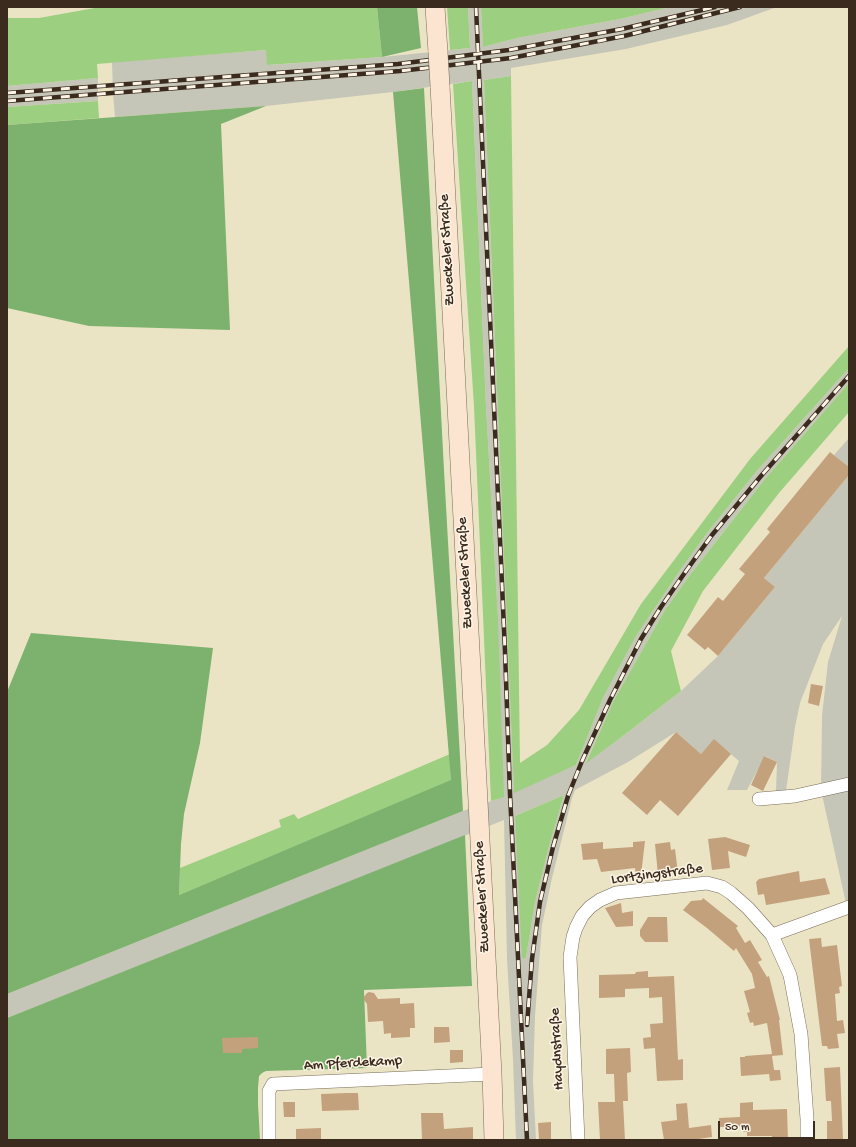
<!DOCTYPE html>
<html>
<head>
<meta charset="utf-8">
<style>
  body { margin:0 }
  #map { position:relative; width:856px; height:1147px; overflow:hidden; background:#ebe4c4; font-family:"Gochi Hand",sans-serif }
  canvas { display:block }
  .frame { position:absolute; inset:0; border:8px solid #3b2a1e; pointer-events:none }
  .scale { position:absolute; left:718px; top:1121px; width:97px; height:18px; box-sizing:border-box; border:2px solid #3b2a1e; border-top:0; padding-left:5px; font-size:12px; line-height:14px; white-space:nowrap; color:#3b2a1e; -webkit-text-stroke:3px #fcf5e5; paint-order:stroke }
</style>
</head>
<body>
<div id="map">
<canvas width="856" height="1147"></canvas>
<div class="frame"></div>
<div class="scale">50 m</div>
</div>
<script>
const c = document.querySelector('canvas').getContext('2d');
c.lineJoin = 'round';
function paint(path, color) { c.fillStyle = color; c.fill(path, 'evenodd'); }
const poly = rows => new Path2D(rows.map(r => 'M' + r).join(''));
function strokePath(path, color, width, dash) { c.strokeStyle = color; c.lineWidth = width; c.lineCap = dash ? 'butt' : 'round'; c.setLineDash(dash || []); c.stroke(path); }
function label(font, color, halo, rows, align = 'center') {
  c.font = font + ' "Gochi Hand",sans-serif'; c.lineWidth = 3; c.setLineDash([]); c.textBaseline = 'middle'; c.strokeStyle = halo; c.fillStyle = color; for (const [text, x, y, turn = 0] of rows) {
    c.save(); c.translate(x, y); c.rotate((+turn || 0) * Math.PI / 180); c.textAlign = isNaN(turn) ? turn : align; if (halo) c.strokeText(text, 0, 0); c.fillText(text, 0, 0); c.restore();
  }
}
const industrial = poly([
  [468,7,481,7,483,47,517,38,620,19,670,7,777,7,727,25,626,49,511,68,511,76,484,80,514,792,576,765,603,698,636,636,681,569,707,533,755,473,849,368,849,383,765,479,690,575,665,610,613,702,586,762,619,739,681,691,718,656,775,587,764,578,849,475,849,914,847,908,821,790,822,716,828,662,842,616,823,644,800,703,795,727,786,791,776,792,777,762,765,756,747,790,727,790,739,761,714,740,701,754,676,732,628,762,575,790,572,798,552,878,542,925,535,1016,533,1081,536,1140,516,1140,513,1060,507,959,504,820,7,1018,7,994,463,811,497,799,498,618,486,406,472,81,393,92,266,106,115,117,113,93,112,62,267,50,268,65,382,57,470,48],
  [564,795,549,846,535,902,526,958,515,816],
  [98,78,98,101,7,107,7,86],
  [849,438,849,467,834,455]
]);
const green = poly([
  [100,7,377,7,382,57,267,65,266,50,97,64,98,78,7,86,7,18,39,18],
  [447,7,468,7,470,48,450,50],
  [481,7,670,7,620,19,517,38,483,47],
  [511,76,520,763,547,745,579,710,641,604,750,459,849,346,849,368,755,473,707,533,681,569,636,636,603,698,576,765,514,793,484,80],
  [472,81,486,406,498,618,504,797,491,801,474,406,453,84],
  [98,101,99,118,7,125,7,107],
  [849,383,849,412,779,493,703,591,671,651,681,691,619,739,586,763,613,702,665,610,690,575,765,479],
  [450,754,451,781,179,895,180,868,281,827,279,820,294,814,298,819],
  [564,795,549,846,535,902,526,958,522,958,515,816]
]);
const forest = poly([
  [377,7,417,7,421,48,382,57],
  [424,88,444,470,463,811,7,994,7,692,31,633,213,648,200,743,184,814,181,844,179,895,451,780,393,92],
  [266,106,221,124,230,330,89,326,7,308,7,125],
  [465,835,472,986,364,990,367,1068,266,1071,262,1073,259,1076,258,1088,258,1104,260,1140,7,1140,7,1018]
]);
const building = poly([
  [830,452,849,467,849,475,764,578,775,587,718,656,708,647,705,650,687,635,718,597,723,601,745,574,739,569,770,532,767,529],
  [811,684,823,686,819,706,808,703],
  [676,732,701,754,714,739,731,754,678,816,660,800,647,815,622,793],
  [764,756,777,762,763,791,751,785],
  [725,837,750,845,746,857,728,851,730,868,712,870,708,839],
  [645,841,641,875,636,875,635,868,601,872,597,859,583,860,581,844,603,842,603,849,633,847,633,842],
  [670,842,671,850,675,849,678,873,658,875,655,844],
  [799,871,800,882,825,878,830,894,766,905,764,894,758,895,756,882,759,879],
  [703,898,738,926,736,928,745,943,750,940,762,960,758,962,767,977,769,976,780,1020,779,1020,783,1055,772,1056,774,1070,780,1070,781,1080,770,1081,769,1074,741,1076,740,1057,745,1057,745,1056,772,1054,767,1023,754,1026,753,1022,750,1023,747,1013,750,1012,744,991,755,988,752,974,736,948,734,951,707,928,683,910,691,901,702,900],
  [621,903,622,913,633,911,633,926,616,927,605,908],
  [648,917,667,917,668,942,645,942,640,936,640,930],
  [821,938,822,947,837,945,842,986,839,987,840,993,835,994,837,1021,843,1020,845,1033,837,1034,839,1048,828,1049,827,1046,822,1046,809,939],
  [648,971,648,977,674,976,678,1060,683,1059,683,1080,657,1081,655,1048,644,1049,643,1038,651,1037,650,1024,663,1023,662,997,649,998,649,988,625,989,625,997,599,998,599,975,635,974,636,972],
  [369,992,374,993,378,999,400,998,400,1004,414,1003,415,1028,410,1028,410,1037,391,1038,391,1033,384,1034,383,1021,368,1022,367,1004,364,1000,364,997,367,993],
  [434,1027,449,1027,450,1042,434,1043],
  [258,1037,258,1048,242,1049,242,1053,223,1053,222,1038],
  [630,1048,631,1072,627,1073,628,1101,620,1101,623,1101,625,1140,600,1140,598,1102,615,1102,614,1074,606,1074,606,1049],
  [450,1050,463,1050,463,1062,450,1063],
  [840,1067,843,1140,827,1140,827,1121,832,1121,831,1101,826,1101,824,1068],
  [347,1093,358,1093,359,1110,322,1111,321,1094],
  [283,1102,295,1102,295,1117,284,1117],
  [753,1102,753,1110,787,1109,788,1140,772,1140,772,1136,747,1136,747,1132,743,1132,742,1126,720,1127,719,1118,740,1117,740,1103],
  [687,1103,689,1128,711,1125,712,1137,692,1140,664,1140,661,1122,677,1120,676,1104],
  [421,1113,443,1113,444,1129,473,1127,473,1139,422,1140],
  [551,1122,551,1140,539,1140,538,1123],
  [321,1128,321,1140,296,1140,296,1129]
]);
const street = poly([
  [759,799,795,796,849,784],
  [772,935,849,907],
  [269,1140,269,1091,273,1084,492,1074],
  [578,1140,570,957,573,937,576,928,582,916,590,907,600,900,616,893,707,883,722,887,731,893,748,908,772,935,790,975,801,1034,807,1119,807,1140]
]);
const secondary = poly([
  [435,7,438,52],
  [440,86,477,782,492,1074,494,1140]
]);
const rail = poly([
  [476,7,505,651,510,794,527,1140],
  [7,93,398,64,509,50,622,29,715,7],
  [7,101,400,71,511,58,624,36,740,7],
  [527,1025,532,959,540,902,553,847,568,796,582,761,610,700,641,639,661,607,686,571,712,535,761,476,849,376]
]);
const secondaryBridge = poly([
  [438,52,440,86]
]);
const streetNames = [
  ["Zweckeler Straße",448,250,-93],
  ["Zweckeler Straße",466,573,-93],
  ["Lortzingstraße",657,875,-7],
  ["Zweckeler Straße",483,897,-93],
  ["Haydnstraße",558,1049,-93],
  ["Am Pferdekamp",353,1064,-3]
];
paint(industrial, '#c5c5b8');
paint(green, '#9ccf80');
paint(forest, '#7db26e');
paint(building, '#c4a17d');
strokePath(street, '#796b58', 14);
strokePath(secondary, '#796b58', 20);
strokePath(street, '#fff', 13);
strokePath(secondary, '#fce5d0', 19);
strokePath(rail, '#3b2a1e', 4.5);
strokePath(rail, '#fcf5e5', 3, [9]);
strokePath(secondaryBridge, '#796b58', 20, []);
strokePath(secondaryBridge, '#fce5d0', 19);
label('15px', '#3b2a1e', '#fcf5e5', streetNames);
</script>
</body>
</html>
